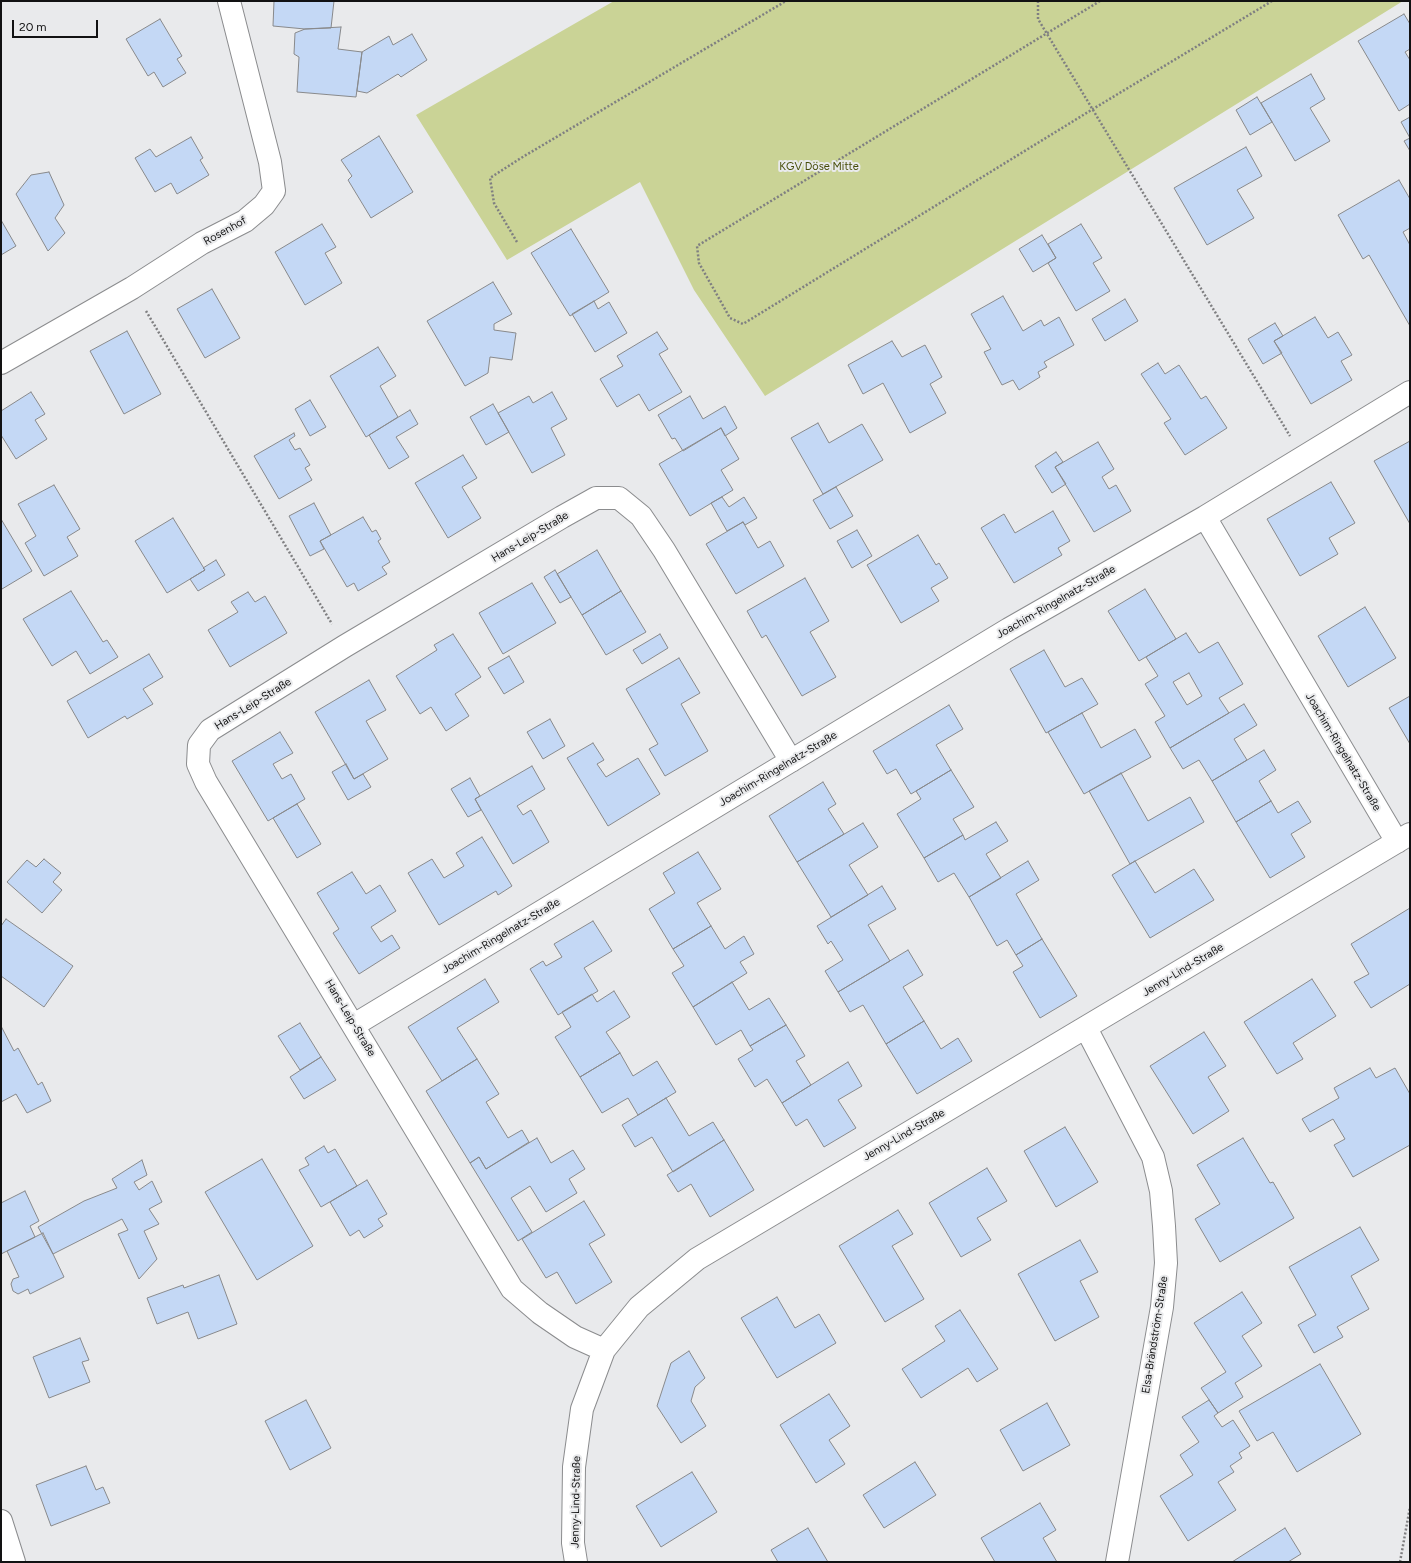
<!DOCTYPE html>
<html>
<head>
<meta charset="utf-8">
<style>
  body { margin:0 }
  #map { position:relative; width:1411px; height:1563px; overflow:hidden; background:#e9eaec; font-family:Figtree,sans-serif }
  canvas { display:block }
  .frame { position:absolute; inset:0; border:2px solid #121213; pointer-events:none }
  .scale { position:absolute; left:12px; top:20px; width:86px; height:18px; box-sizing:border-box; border:2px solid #121213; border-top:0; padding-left:5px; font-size:12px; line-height:14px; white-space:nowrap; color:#121213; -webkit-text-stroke:3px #e9eaec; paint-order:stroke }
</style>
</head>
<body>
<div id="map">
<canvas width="1411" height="1563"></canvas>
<div class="frame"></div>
<div class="scale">20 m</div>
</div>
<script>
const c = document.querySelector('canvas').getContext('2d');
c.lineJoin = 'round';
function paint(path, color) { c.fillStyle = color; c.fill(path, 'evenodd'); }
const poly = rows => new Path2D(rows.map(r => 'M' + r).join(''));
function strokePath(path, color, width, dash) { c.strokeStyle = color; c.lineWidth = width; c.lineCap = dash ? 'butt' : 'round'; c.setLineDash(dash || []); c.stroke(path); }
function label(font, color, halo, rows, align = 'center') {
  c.font = font + ' Figtree,sans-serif'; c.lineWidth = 4; c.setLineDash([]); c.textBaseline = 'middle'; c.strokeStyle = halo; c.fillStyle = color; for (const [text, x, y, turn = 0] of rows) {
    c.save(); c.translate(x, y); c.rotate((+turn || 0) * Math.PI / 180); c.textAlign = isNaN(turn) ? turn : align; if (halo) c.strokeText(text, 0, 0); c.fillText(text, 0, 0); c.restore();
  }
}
const green = poly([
  [614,1,1403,1,765,396,694,290,640,182,507,260,416,115]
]);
const building = poly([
  [274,1,334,1,331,28,305,29,273,26,274,1],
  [1404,14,1410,24,1410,49,1405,52,1410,60,1410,104,1399,111,1358,41,1404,14],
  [160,19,182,56,177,59,186,73,163,87,154,72,148,76,126,39,160,19],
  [341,27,338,49,362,52,356,97,297,92,299,57,294,54,295,33,305,29,341,27],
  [412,34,427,60,401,77,398,74,367,93,357,91,362,52,389,36,393,45,412,34],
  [1311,74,1325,99,1310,108,1330,141,1295,161,1261,103,1311,74],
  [1257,97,1272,122,1250,135,1236,110,1257,97],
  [1410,117,1410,138,1401,122,1410,117],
  [379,136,413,192,371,218,348,180,352,176,341,160,379,136],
  [191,137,203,158,200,160,209,175,177,194,171,183,155,192,135,158,150,149,156,157,191,137],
  [1410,138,1410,151,1404,141,1410,138],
  [1246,147,1262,176,1237,190,1254,218,1207,245,1174,188,1246,147],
  [49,172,64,205,55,218,65,233,48,251,16,194,31,175,49,172],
  [1399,180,1410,199,1410,228,1403,232,1410,245,1410,326,1369,255,1363,259,1338,215,1399,180],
  [1,220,16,246,1,255,1,220],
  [322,224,336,247,325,253,342,283,305,305,275,252,322,224],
  [1081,224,1102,258,1093,263,1110,291,1076,311,1048,263,1056,258,1048,244,1081,224],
  [571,229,609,292,570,316,531,253,571,229],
  [1042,235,1056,258,1033,272,1019,249,1042,235],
  [493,282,512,314,494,324,494,330,516,333,512,360,490,357,488,373,465,386,427,321,493,282],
  [212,289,240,338,205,358,177,309,212,289],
  [1003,296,1023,331,1041,320,1044,326,1059,317,1074,345,1044,362,1047,367,1038,372,1040,377,1019,390,1013,380,1002,385,984,352,991,349,971,314,1003,296],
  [1125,299,1138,321,1105,341,1092,319,1125,299],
  [594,301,598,309,609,302,627,333,595,352,572,314,594,301],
  [1315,317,1328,338,1338,332,1352,355,1341,361,1352,380,1311,404,1274,341,1315,317],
  [1275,323,1283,336,1274,341,1282,353,1263,364,1248,339,1275,323],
  [127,331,161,394,124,414,90,351,127,331],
  [657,332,668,349,659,354,682,392,649,411,639,394,617,407,600,379,623,366,617,356,657,332],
  [892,341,902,357,925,345,942,377,930,384,946,413,910,433,883,383,863,394,848,365,892,341],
  [378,347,396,376,380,386,398,417,366,437,330,376,378,347],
  [1158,363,1165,374,1179,365,1201,399,1206,396,1227,428,1185,455,1164,423,1171,419,1141,374,1158,363],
  [31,392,45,414,35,420,47,439,16,459,1,435,1,411,31,392],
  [552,392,567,419,551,428,565,455,532,473,498,413,529,396,533,403,552,392],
  [690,396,703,419,725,406,737,428,725,436,721,428,683,451,675,438,672,439,658,415,690,396],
  [310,400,326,427,310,436,295,409,310,400],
  [493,404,509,432,486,445,470,417,493,404],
  [410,410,418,424,396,437,409,457,389,469,369,435,410,410],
  [818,423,829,443,862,424,883,460,823,494,791,438,818,423],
  [721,428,739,459,721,470,733,490,690,516,659,464,721,428],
  [294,433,295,436,289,440,295,450,300,448,310,465,305,468,312,480,279,499,254,456,294,433],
  [1410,441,1410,524,1374,461,1410,441],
  [1098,442,1114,469,1102,477,1109,489,1116,485,1131,511,1094,532,1055,467,1098,442],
  [1056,452,1063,462,1055,467,1066,484,1052,493,1035,466,1056,452],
  [463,455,477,478,462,487,481,518,448,538,415,483,463,455],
  [1331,482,1355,523,1329,538,1338,554,1300,576,1267,519,1331,482],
  [54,485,80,529,67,537,78,556,44,576,25,543,36,536,18,504,54,485],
  [836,487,853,516,830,529,813,500,836,487],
  [722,497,729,507,744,497,757,518,745,525,743,522,727,531,711,503,722,497],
  [314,503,331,535,320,541,324,549,310,556,289,516,314,503],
  [1053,511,1070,541,1058,548,1062,555,1014,583,981,528,1004,514,1015,533,1053,511],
  [363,517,372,532,376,530,381,539,378,541,390,562,382,567,387,574,358,591,354,583,347,587,320,541,363,517],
  [173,518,205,570,167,593,135,541,173,518],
  [1,519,32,571,2,589,1,587,1,519],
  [743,522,758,548,770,541,784,566,736,594,706,544,743,522],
  [857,530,872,556,852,568,837,541,857,530],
  [918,535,936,565,939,563,948,578,931,588,939,601,901,623,867,565,918,535],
  [597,550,621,591,582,615,557,574,597,550],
  [216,560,225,575,198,591,190,579,205,570,203,568,216,560],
  [555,570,571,597,560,603,544,577,555,570],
  [805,578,829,621,810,632,836,677,802,696,766,635,762,638,747,611,805,578],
  [532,583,556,623,503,654,479,613,532,583],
  [1145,589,1176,639,1139,661,1108,611,1145,589],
  [71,591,103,642,107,640,118,657,90,674,76,651,52,666,23,619,71,591],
  [621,591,646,632,606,655,582,615,621,591],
  [248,592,255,602,265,596,287,633,230,667,208,630,238,612,231,602,248,592],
  [1365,607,1396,658,1348,687,1318,636,1365,607],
  [1186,633,1199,653,1218,642,1243,684,1219,698,1229,713,1170,748,1155,722,1165,716,1145,684,1158,676,1146,657,1186,633],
  [1189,673,1202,696,1187,705,1173,682,1189,673],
  [453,634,481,677,455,694,469,716,446,731,431,707,420,714,396,676,437,650,434,645,453,634],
  [660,634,668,648,642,664,633,650,660,634],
  [1044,650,1065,687,1082,678,1098,704,1046,733,1010,669,1044,650],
  [149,654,163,677,143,689,153,704,127,719,125,716,88,738,67,701,149,654],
  [509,656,524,682,504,694,488,668,509,656],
  [679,658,700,693,681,704,708,751,665,776,649,749,658,744,626,689,679,658],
  [369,680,386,710,366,721,388,759,354,779,315,712,369,680],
  [1410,696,1410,744,1389,708,1410,696],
  [1244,704,1257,725,1234,739,1247,760,1212,781,1199,760,1183,769,1170,748,1244,704],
  [949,705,963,729,936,745,951,770,911,794,896,769,887,774,873,751,949,705],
  [1082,713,1101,748,1135,729,1151,757,1084,794,1048,732,1082,713],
  [550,719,565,746,543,759,527,732,550,719],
  [280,732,293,753,273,764,282,779,291,774,305,799,268,821,232,761,280,732],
  [593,743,604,760,597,764,606,777,638,758,660,794,608,826,567,758,593,743],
  [1264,750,1276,770,1259,781,1271,801,1236,822,1212,781,1264,750],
  [346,764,354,779,363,774,371,787,348,800,332,772,346,764],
  [532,766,545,789,517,806,523,815,531,810,549,842,513,864,475,799,532,766],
  [951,770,974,807,953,819,963,835,924,858,897,814,921,799,916,791,951,770],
  [1121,773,1148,821,1190,797,1204,822,1130,864,1089,791,1121,773],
  [470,778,480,796,475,799,481,810,468,817,451,789,470,778],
  [823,782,836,804,828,809,844,834,797,862,769,816,823,782],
  [1271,801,1278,813,1298,801,1311,822,1291,834,1305,857,1270,878,1236,822,1271,801],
  [297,804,321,844,297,858,273,818,297,804],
  [996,822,1008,841,986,854,1001,878,969,897,954,873,938,882,924,858,963,835,965,840,996,822],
  [863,823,878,847,849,865,868,895,831,917,797,862,863,823],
  [482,837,512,886,498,895,496,891,439,925,408,873,432,859,444,878,464,866,456,853,482,837],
  [698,852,721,889,697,903,711,926,673,949,649,909,675,893,663,873,698,852],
  [44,859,61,873,53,882,62,890,42,913,7,882,27,860,36,867,44,859],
  [1028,861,1039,880,1016,894,1042,939,1016,955,1007,940,997,946,969,897,1028,861],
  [1135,861,1155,893,1194,869,1214,900,1150,938,1112,875,1135,861],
  [352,872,366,894,380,885,396,911,371,927,381,942,392,935,400,948,359,974,333,933,339,929,317,893,352,872],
  [882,886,896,909,868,925,890,961,838,992,825,971,843,960,831,941,828,944,817,926,882,886],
  [1410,908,1410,984,1371,1008,1354,982,1369,974,1351,944,1410,908],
  [6,919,73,966,44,1007,1,976,1,926,6,919],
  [593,921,612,951,584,968,598,991,558,1015,530,969,543,961,546,966,562,957,554,944,593,921],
  [711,926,725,949,744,936,754,954,740,962,747,973,693,1007,672,973,684,966,673,949,711,926],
  [1042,939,1077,996,1040,1018,1013,972,1023,966,1016,955,1042,939],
  [908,950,923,975,903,987,924,1021,886,1044,863,1005,850,1012,838,992,908,950],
  [485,979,499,1002,457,1028,477,1059,442,1081,408,1027,485,979],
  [1312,979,1336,1016,1293,1043,1303,1059,1277,1074,1244,1022,1312,979],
  [732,982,749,1010,769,998,786,1025,750,1046,741,1030,716,1045,693,1007,732,982],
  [614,991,630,1017,606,1032,620,1053,580,1077,555,1037,571,1027,562,1012,592,994,597,1002,614,991],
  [924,1021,941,1049,958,1038,972,1061,917,1094,886,1044,924,1021],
  [300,1023,321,1057,300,1070,278,1036,300,1023],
  [786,1025,805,1056,796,1061,811,1085,782,1103,767,1079,755,1087,738,1059,753,1050,750,1046,786,1025],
  [1,1026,14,1051,18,1048,38,1085,42,1082,51,1101,27,1113,16,1094,1,1102,1,1026],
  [1204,1032,1226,1066,1208,1077,1229,1111,1193,1134,1150,1066,1204,1032],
  [620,1053,633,1076,657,1061,676,1092,638,1115,628,1098,602,1113,580,1077,620,1053],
  [321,1057,336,1080,304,1099,290,1077,321,1057],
  [477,1059,499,1094,486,1102,508,1138,522,1130,529,1142,486,1169,479,1157,470,1163,426,1091,477,1059],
  [848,1062,862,1086,838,1100,856,1128,824,1147,807,1119,796,1126,782,1103,848,1062],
  [1370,1068,1376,1078,1395,1068,1410,1094,1410,1145,1353,1177,1334,1145,1345,1139,1333,1119,1310,1132,1302,1119,1339,1098,1334,1088,1370,1068],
  [666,1098,689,1136,713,1122,724,1140,673,1172,652,1137,635,1147,622,1125,666,1098],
  [1065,1127,1098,1182,1056,1207,1024,1151,1065,1127],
  [537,1138,551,1163,573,1150,585,1169,569,1179,577,1193,546,1212,530,1186,511,1198,532,1232,518,1241,470,1163,479,1157,486,1169,537,1138],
  [1243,1138,1270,1183,1273,1182,1294,1218,1220,1262,1195,1219,1220,1204,1197,1165,1243,1138],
  [724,1140,754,1190,710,1217,691,1184,678,1192,667,1175,724,1140],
  [324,1146,328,1153,335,1149,357,1186,321,1207,299,1170,309,1165,305,1158,324,1146],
  [262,1159,313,1246,257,1280,205,1192,262,1159],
  [142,1160,147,1175,134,1182,139,1190,152,1181,162,1202,149,1209,159,1224,144,1231,157,1259,139,1279,118,1234,128,1230,122,1219,53,1254,38,1227,84,1201,117,1188,112,1179,142,1160],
  [987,1168,1007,1201,977,1218,991,1240,961,1257,929,1203,987,1168],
  [367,1180,387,1214,378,1219,383,1226,364,1238,359,1230,350,1236,330,1202,367,1180],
  [25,1191,39,1221,30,1226,35,1237,1,1254,1,1203,25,1191],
  [584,1201,605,1235,589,1244,612,1282,576,1304,557,1272,546,1278,522,1239,584,1201],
  [898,1210,913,1234,892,1246,924,1299,885,1322,839,1246,898,1210],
  [1360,1227,1379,1260,1351,1276,1369,1309,1337,1327,1343,1337,1314,1353,1298,1325,1316,1315,1289,1267,1360,1227],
  [43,1233,64,1277,30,1294,28,1289,18,1294,13,1291,11,1284,13,1279,19,1277,7,1251,43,1233],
  [1080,1240,1098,1272,1080,1281,1099,1317,1055,1341,1018,1274,1080,1240],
  [219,1275,237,1324,198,1339,188,1312,157,1324,147,1298,183,1285,184,1288,219,1275],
  [1242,1292,1262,1323,1242,1336,1262,1366,1235,1383,1243,1397,1218,1413,1201,1388,1226,1372,1194,1323,1242,1292],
  [777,1297,795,1328,819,1314,836,1343,777,1378,741,1318,777,1297],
  [960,1310,998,1369,977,1382,968,1368,921,1398,902,1369,945,1341,935,1326,960,1310],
  [80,1338,89,1360,82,1362,90,1382,49,1398,33,1357,80,1338],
  [689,1351,705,1378,695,1387,691,1401,706,1426,681,1443,657,1406,671,1363,689,1351],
  [1320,1364,1361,1434,1297,1472,1273,1432,1257,1441,1239,1411,1320,1364],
  [829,1394,850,1426,829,1440,845,1464,816,1483,780,1425,829,1394],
  [306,1400,331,1448,290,1470,265,1421,306,1400],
  [1209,1400,1218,1413,1214,1416,1222,1427,1233,1420,1250,1446,1239,1453,1242,1458,1230,1466,1234,1472,1218,1482,1236,1510,1188,1541,1160,1496,1193,1475,1180,1455,1199,1442,1182,1417,1209,1400],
  [1047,1403,1070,1445,1023,1471,1000,1430,1047,1403],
  [915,1462,936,1495,884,1528,863,1495,915,1462],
  [86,1466,96,1490,103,1487,110,1503,51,1526,36,1485,86,1466],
  [692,1472,717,1512,661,1547,636,1506,692,1472],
  [1040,1503,1056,1530,1043,1538,1057,1562,995,1562,981,1538,1040,1503],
  [808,1528,828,1562,778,1562,771,1550,808,1528],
  [1285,1528,1301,1554,1288,1562,1232,1562,1285,1528]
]);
const path = poly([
  [1038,1,1038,19,1290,436],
  [1100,1,697,246,699,263,730,318,743,324,1093,109,1272,1],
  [517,242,494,203,490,178,521,158,786,1],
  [146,311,332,624],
  [1400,1562,1410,1507]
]);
const minor = poly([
  [1,363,132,288,202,243,245,221,264,205,274,191,270,162,229,1],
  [1205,517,1397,842],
  [354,1025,1009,629,1205,517,1410,392],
  [1086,1028,1153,1157,1161,1191,1164,1226,1166,1263,1162,1307,1117,1562],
  [604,1350,575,1337,540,1313,512,1289,206,782,198,764,199,745,210,730,345,646,562,517,596,498,619,498,641,516,664,550,791,761],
  [1,1521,14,1562],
  [576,1562,573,1543,574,1467,582,1409,604,1350,639,1307,697,1259,1410,834]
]);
const parkNames = [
  ["KGV Döse Mitte",819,167]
];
const streetNames = [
  ["Rosenhof",225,231,-29],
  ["Hans-Leip-Straße",530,537,-31],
  ["Joachim-Ringelnatz-Straße",1056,602,-30],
  ["Hans-Leip-Straße",253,704,-32],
  ["Joachim-Ringelnatz-Straße",1343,752,59],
  ["Joachim-Ringelnatz-Straße",778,769,-31],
  ["Joachim-Ringelnatz-Straße",501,936,-31],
  ["Jenny-Lind-Straße",1183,970,-31],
  ["Hans-Leip-Straße",350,1018,59],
  ["Jenny-Lind-Straße",904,1135,-30],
  ["Elsa-Brändström-Straße",1155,1335,-81],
  ["Jenny-Lind-Straße",576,1502,-89]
];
paint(green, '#cad396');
paint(building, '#c4d8f5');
strokePath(building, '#88898b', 1);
strokePath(minor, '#8b8c8e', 24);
strokePath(path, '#7f7f81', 2.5, [2, 2]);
strokePath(minor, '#fff', 22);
label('11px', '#474d09', '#e9eaec', parkNames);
label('11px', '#121213', '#e9eaec', streetNames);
</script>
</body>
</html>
